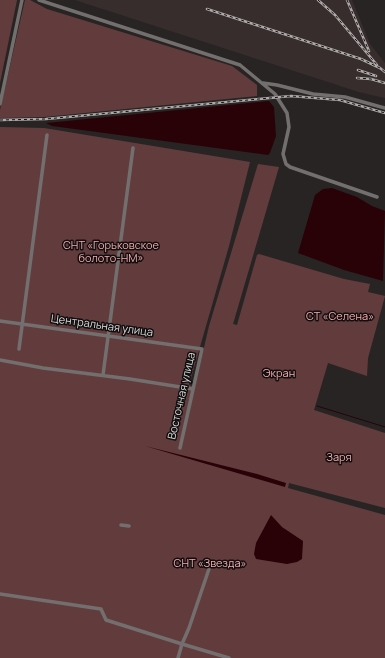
<!DOCTYPE html>
<html>
<head>
<meta charset="utf-8">
<style>
  body { margin:0 }
  canvas { display:block; background:#282424 }
</style>
</head>
<body>
<canvas width="385" height="658"></canvas>
<script>
const c = document.querySelector('canvas').getContext('2d');
c.lineJoin = 'round';
function paint(path, color) { c.fillStyle = color; c.fill(path, 'evenodd'); }
const poly = rows => new Path2D(rows.map(r => 'M' + r).join(''));
function strokePath(path, color, width, dash) { c.strokeStyle = color; c.lineWidth = width; c.lineCap = dash ? 'butt' : 'round'; c.setLineDash(dash || []); c.stroke(path); }
function label(font, color, halo, rows, align = 'center') {
  c.font = font + ' Manrope,sans-serif'; c.lineWidth = 3; c.setLineDash([]); c.textBaseline = 'middle'; c.strokeStyle = halo; c.fillStyle = color; for (const [text, x, y, turn = 0] of rows) {
    c.save(); c.translate(x, y); c.rotate((+turn || 0) * Math.PI / 180); c.textAlign = isNaN(turn) ? turn : align; if (halo) c.strokeText(text, 0, 0); c.fillText(text, 0, 0); c.restore();
  }
}
const built = poly([
  [75,0,352,0,370,44,385,63,385,98,359,92]
]);
const green = poly([
  [0,0,17,0,0,83],
  [25,0,30,0,47,9,232,66,257,85,257,96,44,117,0,118,0,110],
  [0,127,44,128,250,162,229,246,189,385,195,387,209,326,258,164,279,167,233,324,237,325,257,255,259,254,344,279,370,284,368,292,385,296,368,358,367,376,328,363,314,410,385,433,385,508,289,483,288,488,385,515,385,658,0,658]
]);
const water = poly([
  [269,101,274,107,276,136,270,153,268,155,52,126,46,123],
  [332,188,357,197,372,206,385,211,383,281,344,270,298,253,315,195,323,189],
  [145,446,257,474,286,483,285,487],
  [271,515,282,527,303,541,302,559,297,562,287,564,256,559,254,554,256,543]
]);
const stream = poly([
  [317,406,385,427]
]);
const minor = poly([
  [39,0,240,65,275,94,287,113,289,127,283,154,286,164,290,167,377,197],
  [263,83,277,85,313,94,345,97,385,108],
  [0,104,22,0],
  [0,321,202,349,180,448],
  [19,349,47,135],
  [0,360,43,368,130,379,193,389],
  [103,375,133,148],
  [121,525,129,526],
  [0,594,101,609,106,620,182,644,189,628,211,563],
  [178,658,182,644,229,658]
]);
const rail = poly([
  [318,0,335,15,377,65],
  [347,0,369,51],
  [207,9,361,59,380,68,385,72],
  [358,70,376,76],
  [357,78,371,79,385,83],
  [0,120,46,119,291,96,340,100,385,113]
]);
const parkNames = [
  ["СНТ «Горьковское",111,246],
  ["болото-НМ»",111,259],
  ["СТ «Селена»",340,317],
  ["Экран",279,374],
  ["Заря",339,458],
  ["СНТ «Звезда»",210,564]
];
const streetNames = [
  ["Центральная улица",102,326,8],
  ["Восточная улица",182,396,-77]
];
paint(built, '#372d2d');
paint(green, '#623c3d');
paint(water, '#280206');
strokePath(stream, '#280206', 1);
strokePath(minor, '#736f6f', 3.5);
strokePath(rail, '#aeaaaa', 2.5);
strokePath(rail, '#100e0e', 1, [3]);
label('11px', '#f8abad', '#100e0e', parkNames);
label('11px', '#dad7d7', '#100e0e', streetNames);
</script>
</body>
</html>
